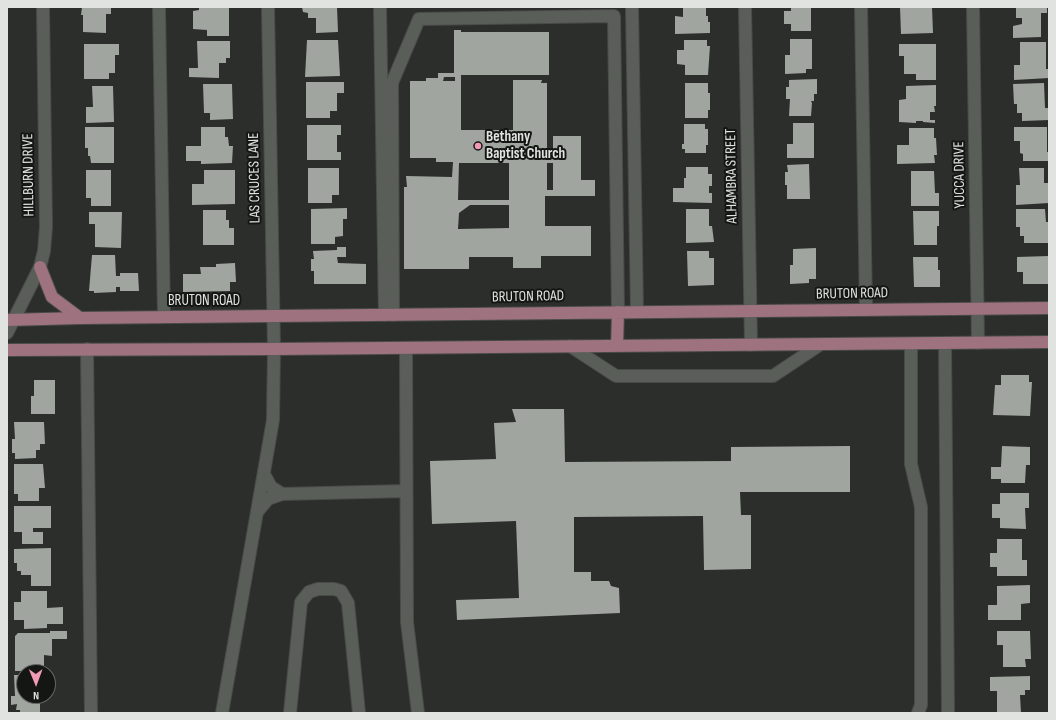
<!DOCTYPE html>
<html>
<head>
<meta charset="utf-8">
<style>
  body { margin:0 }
  #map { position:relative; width:1056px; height:720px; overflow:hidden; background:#2b2e2a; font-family:"Sofia Sans Condensed",sans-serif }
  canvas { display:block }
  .frame { position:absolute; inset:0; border:8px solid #e1e3e1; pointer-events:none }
  .north { position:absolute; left:16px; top:664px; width:40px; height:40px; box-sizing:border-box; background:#141614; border:1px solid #666866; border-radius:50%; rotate:179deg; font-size:11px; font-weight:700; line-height:16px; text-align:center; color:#e1e3e1 }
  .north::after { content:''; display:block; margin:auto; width:14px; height:18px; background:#f09ab6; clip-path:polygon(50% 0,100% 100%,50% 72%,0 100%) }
</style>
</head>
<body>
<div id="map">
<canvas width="1056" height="720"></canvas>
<div class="frame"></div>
<div class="north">N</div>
</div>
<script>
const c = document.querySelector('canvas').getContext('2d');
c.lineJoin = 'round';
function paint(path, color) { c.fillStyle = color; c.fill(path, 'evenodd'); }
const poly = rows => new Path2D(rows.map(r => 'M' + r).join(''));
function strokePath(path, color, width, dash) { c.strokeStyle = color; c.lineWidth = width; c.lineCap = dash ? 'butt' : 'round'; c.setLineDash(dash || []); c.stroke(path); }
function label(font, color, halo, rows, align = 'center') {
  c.font = font + ' "Sofia Sans Condensed",sans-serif'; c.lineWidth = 4; c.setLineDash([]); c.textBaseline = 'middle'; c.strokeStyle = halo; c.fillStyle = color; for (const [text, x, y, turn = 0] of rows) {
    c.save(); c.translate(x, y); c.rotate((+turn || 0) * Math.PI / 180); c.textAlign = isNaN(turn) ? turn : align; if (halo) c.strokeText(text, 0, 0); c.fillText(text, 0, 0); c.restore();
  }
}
const building = poly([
  [82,7,111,7,111,14,106,14,106,33,83,32,83,15,81,15],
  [199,7,229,7,229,36,207,36,207,30,193,29,193,11,199,10],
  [302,7,337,7,338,32,316,33,316,18,308,18,308,13,303,12],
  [683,7,706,7,706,16,708,16,708,22,710,22,710,33,675,34,675,16,683,17],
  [791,7,811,7,811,31,791,31,791,24,784,24,784,11,791,11],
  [900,7,932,7,933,33,901,34],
  [1016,7,1047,7,1047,13,1041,13,1041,37,1013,38,1013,26,1022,24,1022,18,1016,18],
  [454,30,461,30,461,32,549,32,549,75,461,75,461,130,513,130,513,80,542,80,541,83,547,83,547,155,553,155,553,136,581,136,581,180,595,180,595,196,545,196,545,226,591,226,591,256,541,256,541,268,513,268,513,257,469,257,469,269,404,269,404,187,407,187,406,176,452,177,453,162,436,162,436,158,410,158,410,81,426,81,426,78,438,78,438,73,454,73],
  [444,77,455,77,455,81,443,81],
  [459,163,509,163,509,200,458,200],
  [547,163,553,163,553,190,547,190],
  [470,205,509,205,509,228,458,229,459,213],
  [790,39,812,39,812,69,806,69,806,73,785,74,785,55,790,55],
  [307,40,338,40,340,76,305,77],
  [684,40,707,40,707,46,710,46,708,75,685,75,685,65,677,64,677,50,684,50],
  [197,41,230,41,230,58,226,58,226,63,219,63,219,78,189,77,189,68,198,68],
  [1020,42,1046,42,1046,69,1049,69,1049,78,1014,80,1014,65,1020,65],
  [84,44,119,44,119,55,115,55,115,73,109,73,109,79,84,79],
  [899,44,936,44,936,80,916,80,916,74,904,74,904,56,899,56],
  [817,79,817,94,814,94,814,101,811,101,812,103,811,116,789,116,790,99,786,99,786,87,789,87,789,80],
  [306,82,344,82,344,93,337,93,337,111,330,111,330,118,306,118],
  [685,83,708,83,708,93,710,93,710,110,708,110,708,118,685,118],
  [1044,83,1045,108,1049,108,1049,120,1022,121,1022,113,1017,113,1017,104,1014,104,1013,84],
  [203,84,232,84,233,119,210,120,210,113,204,113],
  [936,85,936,106,934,106,935,112,930,112,930,120,935,120,935,123,923,122,923,121,916,121,916,123,899,122,899,100,906,99,906,86],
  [92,86,113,86,114,122,86,123,86,107,93,107],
  [793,123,814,123,814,158,787,158,787,144,793,144],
  [684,124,705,124,705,129,708,129,708,145,706,145,706,153,685,153,685,149,682,149,682,144,684,144],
  [307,125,341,125,341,135,337,135,337,152,341,152,341,160,307,160],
  [85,127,114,127,114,163,91,163,90,156,88,156,88,148,85,148],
  [201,127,225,127,225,137,228,137,229,146,233,146,232,163,201,164,201,161,186,161,186,146,201,146],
  [1014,127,1047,127,1047,152,1049,152,1049,161,1023,161,1023,154,1020,153,1020,141,1014,141],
  [909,128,934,128,934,138,936,138,937,155,934,155,935,163,897,164,897,145,909,145],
  [809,164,810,199,787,199,787,185,785,185,785,172,788,172,787,165],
  [686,167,708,167,708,174,712,174,712,186,709,186,709,193,712,193,712,203,673,202,673,188,684,188,684,178,686,178],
  [308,168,339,168,339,195,332,195,332,203,308,203],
  [1019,168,1044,168,1044,183,1049,183,1049,203,1016,205,1016,185,1020,185],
  [86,170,111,170,111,206,91,206,91,198,86,198],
  [204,170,235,170,235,204,192,205,192,184,204,184],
  [911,171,934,171,935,193,939,193,939,206,911,206],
  [347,208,347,219,343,219,343,236,335,237,335,244,311,244,311,209],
  [686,209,709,209,709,226,712,226,714,242,686,243],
  [1016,209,1045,209,1046,222,1049,222,1049,243,1024,243,1024,236,1020,236,1020,227,1016,227],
  [203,210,226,210,226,220,229,220,229,228,234,228,234,245,203,245],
  [913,211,939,211,939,226,937,226,937,245,914,245],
  [89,212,122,212,121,248,95,247,95,224,89,224],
  [337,247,346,247,346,257,337,257,338,263,366,264,366,284,314,284,314,271,311,271,311,259,314,259,313,251,337,250],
  [816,248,816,279,809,279,809,283,790,284,790,265,793,265,793,249],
  [687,251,709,251,709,258,714,258,714,285,688,286],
  [92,255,115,255,116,276,120,276,120,273,138,273,139,291,120,291,120,287,116,287,116,292,94,293,94,291,89,291],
  [1049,256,1049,284,1023,284,1023,272,1017,272,1017,257],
  [913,257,938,257,938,270,940,270,940,287,914,287],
  [235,263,236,282,230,282,230,291,183,292,183,274,201,274,200,267,216,267,216,264],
  [1001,375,1029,375,1029,382,1032,382,1030,416,993,415,995,385,1001,385],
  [34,380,55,380,55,414,31,414,31,396,34,396],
  [512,409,564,409,565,462,731,461,731,447,850,446,850,492,740,492,741,515,751,515,751,569,704,570,703,516,574,517,574,572,591,572,591,581,609,581,611,586,619,588,620,613,457,620,456,600,519,598,516,521,432,524,430,461,496,459,494,423,516,422],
  [14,422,44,422,45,444,40,444,40,450,36,450,36,458,15,459,15,453,12,453,12,439,15,439],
  [1002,446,1030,447,1030,465,1026,465,1025,483,1001,483,1001,479,991,479,991,467,1001,467],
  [14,464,43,464,45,488,39,488,39,501,18,501,18,494,14,494],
  [1000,493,1029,493,1029,508,1025,508,1026,529,1000,528,1000,518,992,518,992,504,1000,504],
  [14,506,51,506,51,528,33,528,33,532,43,532,43,544,22,544,22,532,14,532],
  [997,539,1022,539,1022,560,1027,560,1027,576,997,576,997,567,990,567,990,553,997,553],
  [51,548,51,586,31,586,31,575,21,575,21,571,17,571,17,563,14,563,14,549],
  [1030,585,1030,603,1021,604,1021,620,988,620,988,605,997,605,997,586],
  [21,591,47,591,47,608,63,607,63,624,47,624,47,628,24,629,24,620,14,620,14,602,21,602],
  [50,631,67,631,67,639,52,639,52,656,44,655,44,671,15,671,15,636,18,633,50,633],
  [997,631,1030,631,1031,659,1025,659,1026,667,1003,667,1003,645,997,645],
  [14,675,24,675,24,696,47,696,47,699,40,699,40,712,20,713,20,710,16,710,17,704,11,705,11,696,15,696],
  [1030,676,1030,690,1025,690,1025,695,1020,695,1021,713,997,713,997,691,990,691,990,677]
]);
const minor = poly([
  [159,7,164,317],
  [380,7,385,315],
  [632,7,637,312],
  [745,7,751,345],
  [861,7,866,310],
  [973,7,978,343],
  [393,315,392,83,419,19,614,16,618,312],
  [7,333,40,267,44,251,46,227,43,7],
  [945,343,948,713],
  [911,344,911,464,921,507,921,705,918,713],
  [570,346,616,376,773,376,821,344],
  [406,348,407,622,418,713],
  [87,349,91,713],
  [282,494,406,491],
  [258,511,268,499,282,494,271,487,264,474],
  [222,713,273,420,274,349,268,7],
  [290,713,301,602,309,592,318,589,334,589,341,591,348,603,359,713]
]);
const major = poly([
  [40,267,52,297,80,318],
  [7,320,80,318,1049,308],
  [617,346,618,312],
  [7,350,274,349,1049,342]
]);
const markers = [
  [478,146,4,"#f09ab6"]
];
const poiNames = [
  ["Bethany",486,137],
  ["Baptist Church",486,154]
];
const streetNames = [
  ["HILLBURN DRIVE",29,175,-91],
  ["YUCCA DRIVE",960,175,-91],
  ["ALHAMBRA STREET",732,176,-91],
  ["LAS CRUCES LANE",255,178,-91],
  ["BRUTON ROAD",852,294,-1],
  ["BRUTON ROAD",528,297,-1],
  ["BRUTON ROAD",204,301]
];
paint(building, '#a1a5a0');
strokePath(minor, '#494b49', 14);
strokePath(major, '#494b49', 14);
strokePath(minor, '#5a5e59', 12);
strokePath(major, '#9e727f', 12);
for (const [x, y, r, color] of markers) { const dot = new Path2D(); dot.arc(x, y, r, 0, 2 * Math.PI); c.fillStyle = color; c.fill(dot); strokePath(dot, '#141614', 1.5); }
label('bold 15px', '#e1e3e1', '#141614', poiNames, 'left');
label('15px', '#e1e3e1', '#141614', streetNames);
</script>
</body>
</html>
